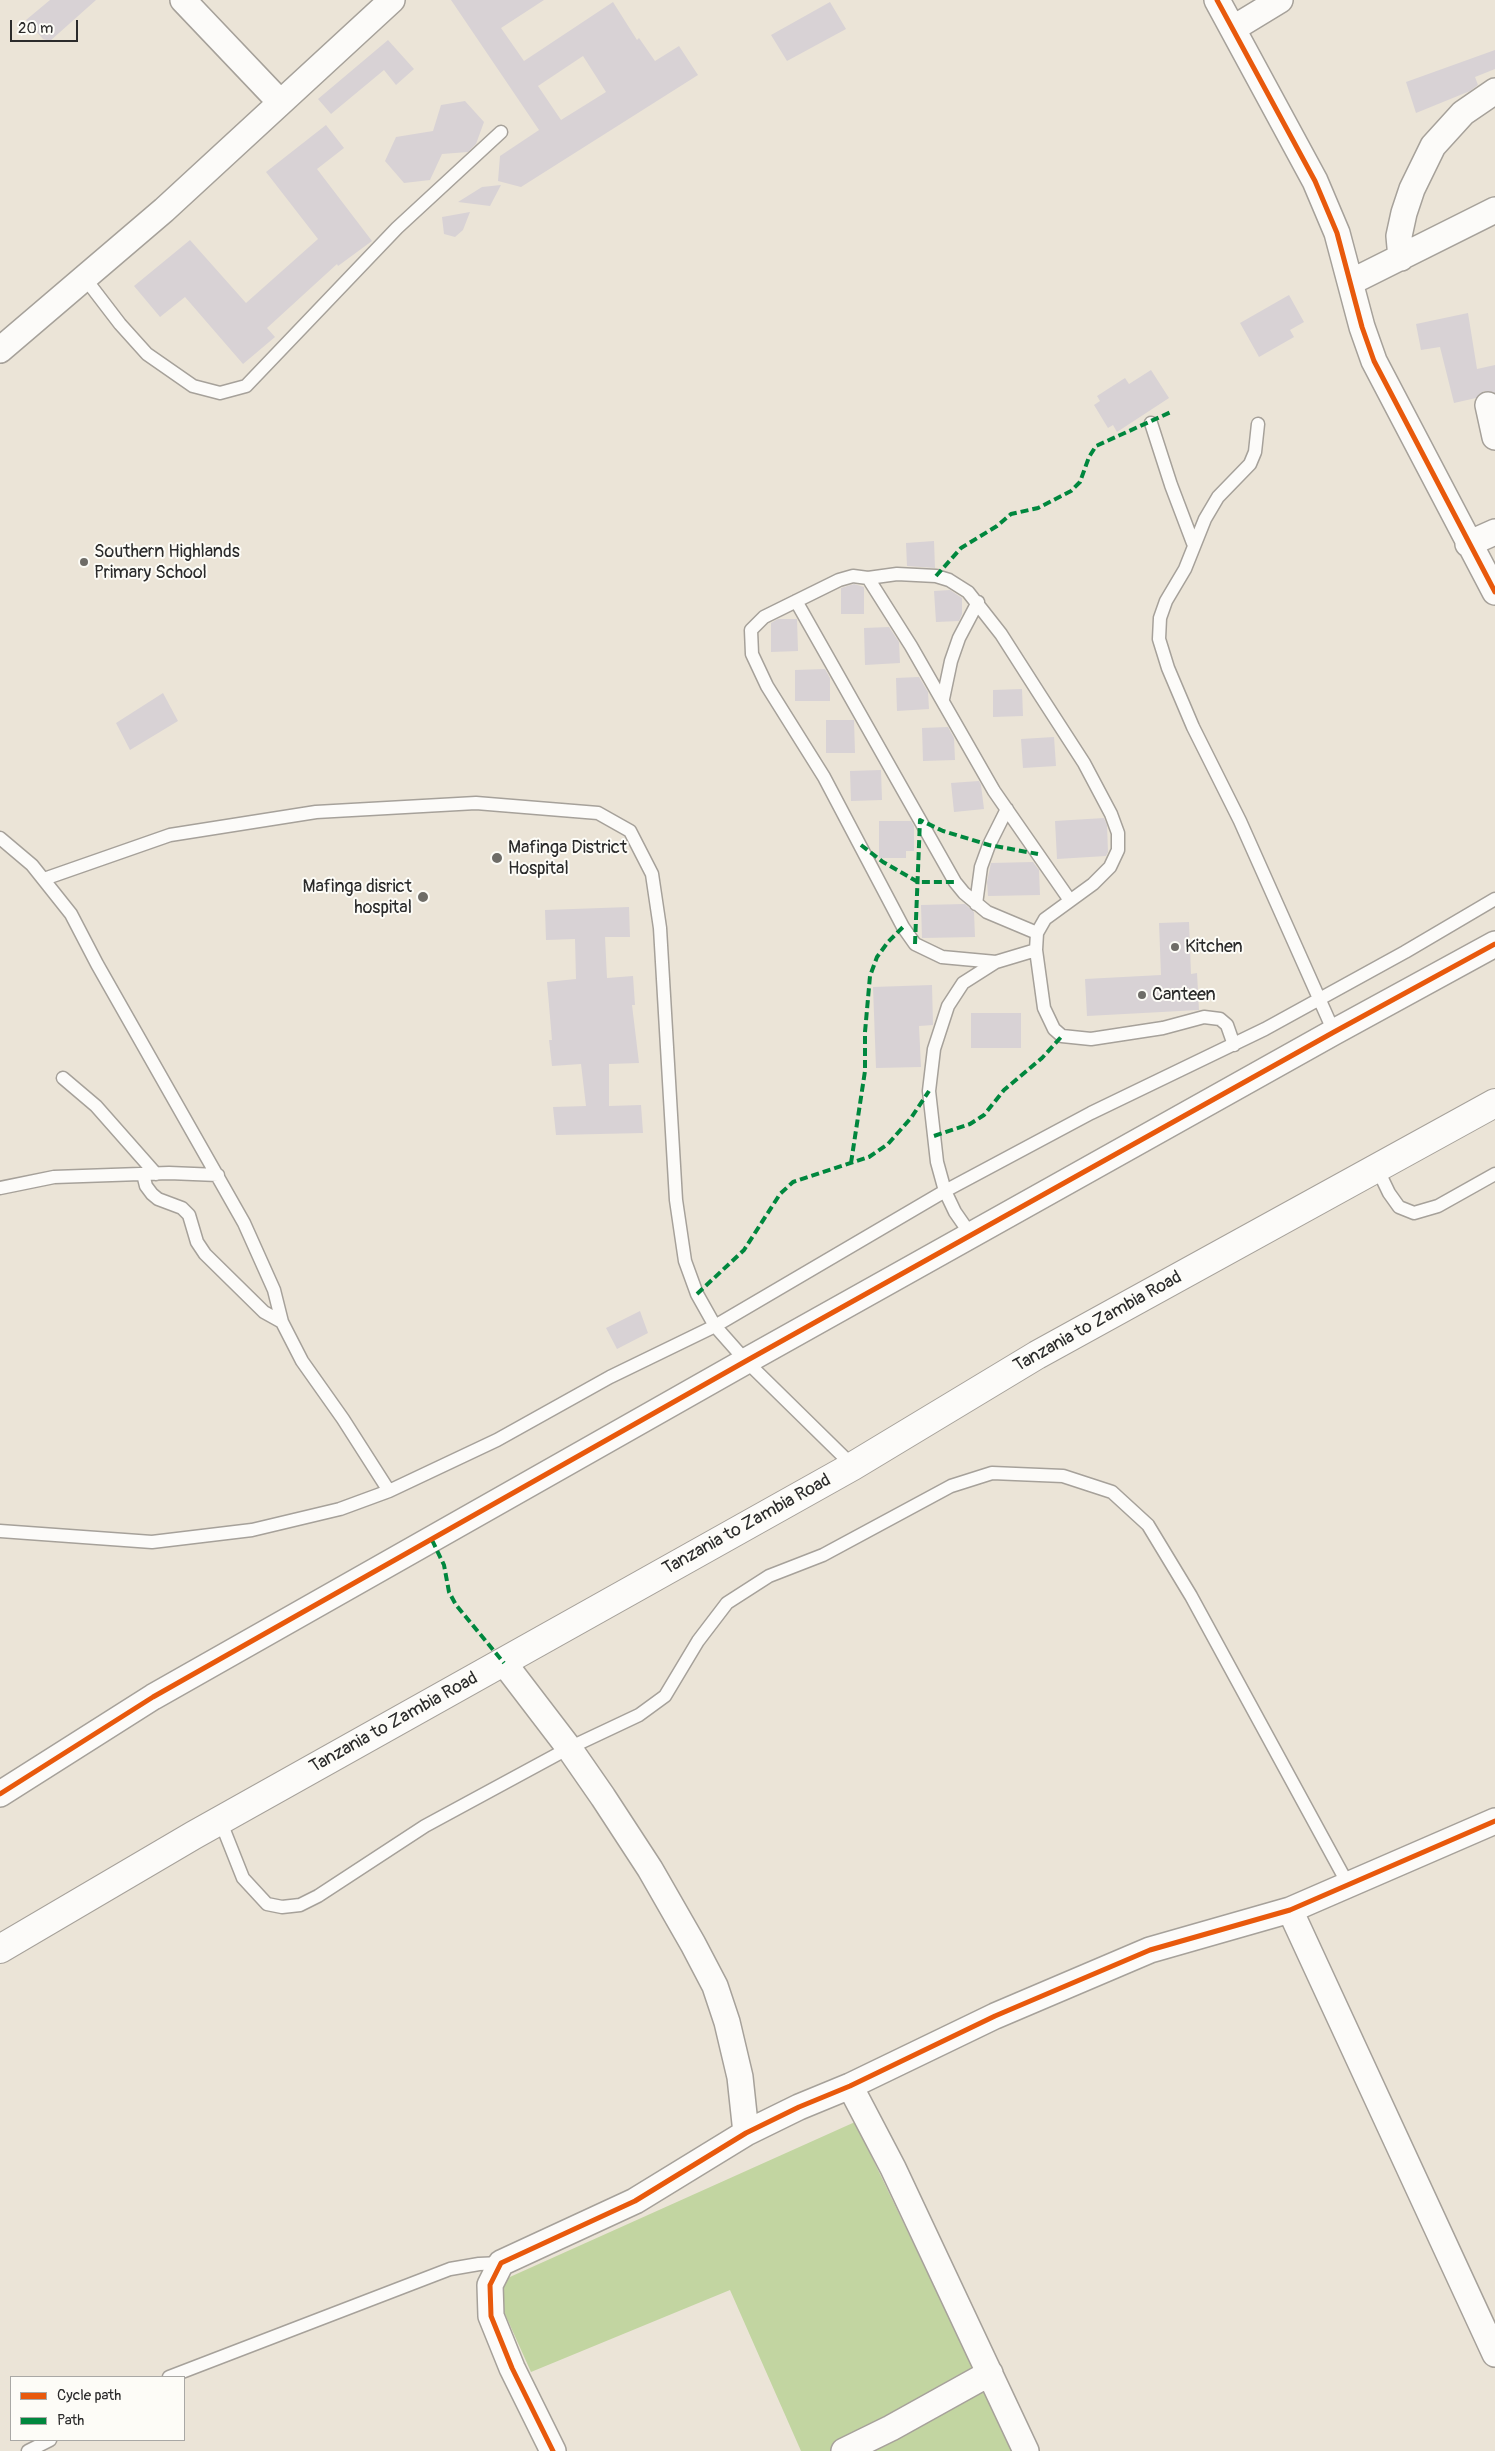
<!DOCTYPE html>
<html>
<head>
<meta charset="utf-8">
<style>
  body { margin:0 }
  #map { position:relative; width:1495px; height:2451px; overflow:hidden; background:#ebe4d7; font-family:Pangolin,sans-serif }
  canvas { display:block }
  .legend { position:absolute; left:10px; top:2376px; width:175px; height:65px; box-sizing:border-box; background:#fdfcf7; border:1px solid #a9a8a5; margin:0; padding:6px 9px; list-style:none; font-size:15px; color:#2b2b2b }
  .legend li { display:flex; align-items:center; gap:10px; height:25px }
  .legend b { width:25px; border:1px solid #a9a8a5 }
  .scale { position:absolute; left:10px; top:20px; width:68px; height:22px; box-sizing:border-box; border:2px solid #2b2b2b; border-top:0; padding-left:6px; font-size:15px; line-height:18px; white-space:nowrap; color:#2b2b2b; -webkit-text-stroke:4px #fdfcf7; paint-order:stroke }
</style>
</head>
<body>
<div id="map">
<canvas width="1495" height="2451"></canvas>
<ul class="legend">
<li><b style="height:6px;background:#e8590c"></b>Cycle path</li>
<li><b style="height:6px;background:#00873e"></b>Path</li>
</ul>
<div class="scale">20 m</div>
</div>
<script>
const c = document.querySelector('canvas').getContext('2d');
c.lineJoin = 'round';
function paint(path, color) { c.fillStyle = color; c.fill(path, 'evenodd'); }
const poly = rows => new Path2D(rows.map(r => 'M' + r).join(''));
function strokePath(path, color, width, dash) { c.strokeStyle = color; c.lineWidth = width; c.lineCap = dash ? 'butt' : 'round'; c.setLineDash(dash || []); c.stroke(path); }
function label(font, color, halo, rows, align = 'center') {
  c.font = font + ' Pangolin,sans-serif'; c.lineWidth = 4; c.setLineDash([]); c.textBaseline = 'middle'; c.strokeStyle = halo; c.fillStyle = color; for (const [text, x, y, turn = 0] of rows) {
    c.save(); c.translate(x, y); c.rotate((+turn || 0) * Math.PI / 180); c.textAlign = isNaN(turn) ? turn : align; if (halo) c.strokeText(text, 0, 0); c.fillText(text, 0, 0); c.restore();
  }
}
const green = poly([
  [855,2122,1013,2451,801,2451,730,2290,531,2372,492,2285]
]);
const building = poly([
  [50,0,96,0,50,41,43,39,26,20],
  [451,0,544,0,501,28,524,61,613,2,637,40,639,38,655,61,679,46,698,75,521,187,498,181,500,156,539,130],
  [583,56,606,92,561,120,538,86],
  [830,2,846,29,787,61,771,35],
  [388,40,414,69,396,85,384,70,331,114,318,99],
  [1495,50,1495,69,1475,77,1478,85,1470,91,1416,113,1406,82],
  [465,101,484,122,476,144,468,152,442,154,430,180,404,183,385,161,396,137,433,131,441,105],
  [326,125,344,148,317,169,372,241,338,266,337,264,267,328,275,337,243,364,185,297,160,317,134,286,190,240,246,303,318,239,266,172],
  [501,185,490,206,458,202,482,187],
  [470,212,463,230,455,237,444,234,442,217],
  [1289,295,1304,322,1290,330,1294,337,1259,357,1240,323],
  [1468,313,1477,369,1495,365,1495,393,1484,391,1476,398,1454,403,1440,347,1421,350,1416,324],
  [1151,370,1169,398,1117,432,1113,425,1108,428,1094,405,1100,401,1097,396,1125,378,1129,384],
  [934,541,935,568,907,566,906,543],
  [854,584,864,587,864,614,841,614,841,588],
  [950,590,962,598,962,614,959,621,936,622,934,591],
  [778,619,797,619,798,651,771,652,771,623],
  [889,627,899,642,900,663,865,665,864,628],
  [825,669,830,678,830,701,795,701,795,670],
  [919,677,928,692,929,709,897,711,896,678],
  [1022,689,1023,716,993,717,993,690],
  [163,693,178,721,130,750,116,723],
  [826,720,854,720,855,753,826,753],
  [948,727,954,738,955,760,923,761,922,728],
  [1054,737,1056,766,1023,768,1021,739],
  [881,770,882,800,851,801,850,771],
  [979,781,981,785,984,809,954,812,951,783],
  [1104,818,1107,825,1108,852,1106,856,1057,859,1055,821],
  [879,821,911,821,914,826,914,851,906,851,906,858,879,858],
  [1033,862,1039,870,1040,895,988,896,987,882,991,863],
  [965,904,974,912,975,937,922,938,921,905],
  [629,907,630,937,605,937,607,978,633,976,635,1005,632,1005,639,1063,609,1064,609,1106,641,1105,643,1133,556,1135,553,1107,586,1106,581,1064,552,1066,549,1040,552,1040,547,982,576,979,575,939,546,940,545,910],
  [1189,922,1191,974,1197,973,1199,1010,1087,1016,1085,979,1161,975,1159,923],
  [932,985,933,1025,919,1026,921,1067,876,1068,873,987],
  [971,1013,1021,1013,1021,1048,971,1048],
  [640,1311,648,1333,617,1349,606,1328]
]);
const service = poly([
  [84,277,120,324,147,354,193,386,220,393,246,386,397,228,501,132],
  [1151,423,1171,485,1193,543],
  [1258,424,1255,452,1250,464,1218,497,1205,519,1185,569,1166,601,1160,618,1159,639,1168,668,1193,727,1240,821,1334,1032],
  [868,578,897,574,936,576,949,580,968,592,1001,634,1040,695,1084,763,1111,814,1118,833,1118,850,1110,867,1093,884,1045,919,1037,933,1036,950,1044,1008,1054,1029,1062,1036,1091,1039,1163,1028,1204,1017,1220,1019,1227,1025,1234,1045],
  [796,601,955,882,964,893,987,912,1037,933],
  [943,699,951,661,959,638,978,602],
  [0,838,32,865,71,914,97,964,244,1223,274,1290,282,1322,302,1361,343,1419,389,1491],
  [44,879,170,835,316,812,476,803,598,813,630,831,652,874,660,928,676,1200,685,1261,697,1294,715,1326,746,1361,853,1466],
  [976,904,981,867,989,845,1007,809],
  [996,962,942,957,915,944,903,927,824,777,767,686,752,654,751,630,764,617,839,580,853,576,868,578,911,646,994,791,1069,899],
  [63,1078,96,1106,156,1174],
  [1377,1168,1389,1193,1399,1207,1414,1213,1438,1206,1495,1174],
  [143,1174,146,1186,152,1194,158,1199,182,1208,189,1215,197,1242,205,1254,264,1312,282,1322],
  [0,1188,54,1177,169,1173,218,1175],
  [971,1235,955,1212,945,1191,937,1162,929,1091,934,1049,948,1006,963,983,996,962,1036,950],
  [0,1531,152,1542,252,1530,340,1509,389,1491,497,1440,610,1377,715,1326,945,1191,1091,1113,1265,1029,1405,952,1495,899],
  [220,1820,243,1878,267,1904,282,1907,300,1905,318,1896,425,1826,569,1748,639,1715,665,1696,698,1641,727,1603,769,1576,823,1555,951,1486,992,1473,1063,1476,1112,1492,1148,1525,1191,1596,1349,1886],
  [169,2377,450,2269,479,2264,501,2263],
  [28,2451,50,2440]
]);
const minor = poly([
  [183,0,280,102],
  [1217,0,1315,181,1337,233,1362,327,1374,361,1495,592],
  [1234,28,1280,0],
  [1401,258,1399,236,1404,213,1412,189,1433,146,1463,113,1495,91],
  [1351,282,1495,210],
  [0,350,164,210,392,0],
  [1488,405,1495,437],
  [1468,544,1495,532],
  [504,1663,569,1748,603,1797,650,1869,693,1944,715,1986,727,2022,740,2077,746,2133],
  [0,1794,153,1697,746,1361,1334,1032,1495,944],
  [1290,1910,1495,2354],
  [850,2086,893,2168,1026,2451],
  [553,2451,512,2368,491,2316,490,2285,501,2263,635,2201,746,2133,799,2107,850,2086,995,2016,1150,1950,1290,1910,1495,1821],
  [844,2451,891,2428,990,2373]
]);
const trunk = poly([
  [0,1949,194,1835,853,1466,1037,1355,1495,1103]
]);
const quiet = poly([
  [936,576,961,548,997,526,1011,514,1038,508,1071,491,1080,482,1089,457,1096,446,1171,412],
  [861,845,883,862,918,882,955,882],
  [915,944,920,820,943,831,989,845,1038,854],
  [934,1136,970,1124,984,1115,1004,1090,1042,1058,1062,1036],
  [851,1163,865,1071,865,1032,870,976,877,957,888,942,903,927],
  [697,1294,744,1250,780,1194,793,1182,869,1157,888,1144,911,1118,929,1091],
  [432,1540,444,1565,449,1592,456,1605,504,1663]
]);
const cycleway = poly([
  [1217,0,1315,181,1337,233,1362,327,1374,361,1495,592],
  [0,1794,153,1697,746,1361,1334,1032,1495,944],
  [553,2451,512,2368,491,2316,490,2285,501,2263,635,2201,746,2133,799,2107,850,2086,995,2016,1150,1950,1290,1910,1495,1821]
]);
const markers = [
  [84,562,5,"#6e6c67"],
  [497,858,6,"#6e6c67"],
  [423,897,6,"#6e6c67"],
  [1175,947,5,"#6e6c67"],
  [1142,995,5,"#6e6c67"]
];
const poiNames = [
  ["Southern Highlands",94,552],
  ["Primary School",94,573],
  ["Mafinga District",508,848],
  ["Hospital",508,869],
  ["Mafinga disrict",412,887,"right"],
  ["hospital",412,908,"right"],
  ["Kitchen",1185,947],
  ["Canteen",1152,995]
];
const streetNames = [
  ["Tanzania to Zambia Road",1098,1322,-29],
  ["Tanzania to Zambia Road",747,1525,-29],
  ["Tanzania to Zambia Road",394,1723,-29]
];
paint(green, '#c2d5a1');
paint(building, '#d8d2d5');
strokePath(service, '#a6a19a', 15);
strokePath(minor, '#a6a19a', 28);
strokePath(trunk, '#a6a19a', 30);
strokePath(service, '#fcfbf9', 12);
strokePath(minor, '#fcfbf9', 25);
strokePath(trunk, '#fcfbf9', 28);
strokePath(quiet, '#00873e', 4, [8, 4]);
strokePath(cycleway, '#e8590c', 5);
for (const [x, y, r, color] of markers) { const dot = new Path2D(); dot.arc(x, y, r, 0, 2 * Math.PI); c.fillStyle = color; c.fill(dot); strokePath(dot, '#fdfcf7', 2); }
label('18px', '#2b2b2b', '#fdfcf7', poiNames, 'left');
label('18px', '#2b2b2b', '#fdfcf7', streetNames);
</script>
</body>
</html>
